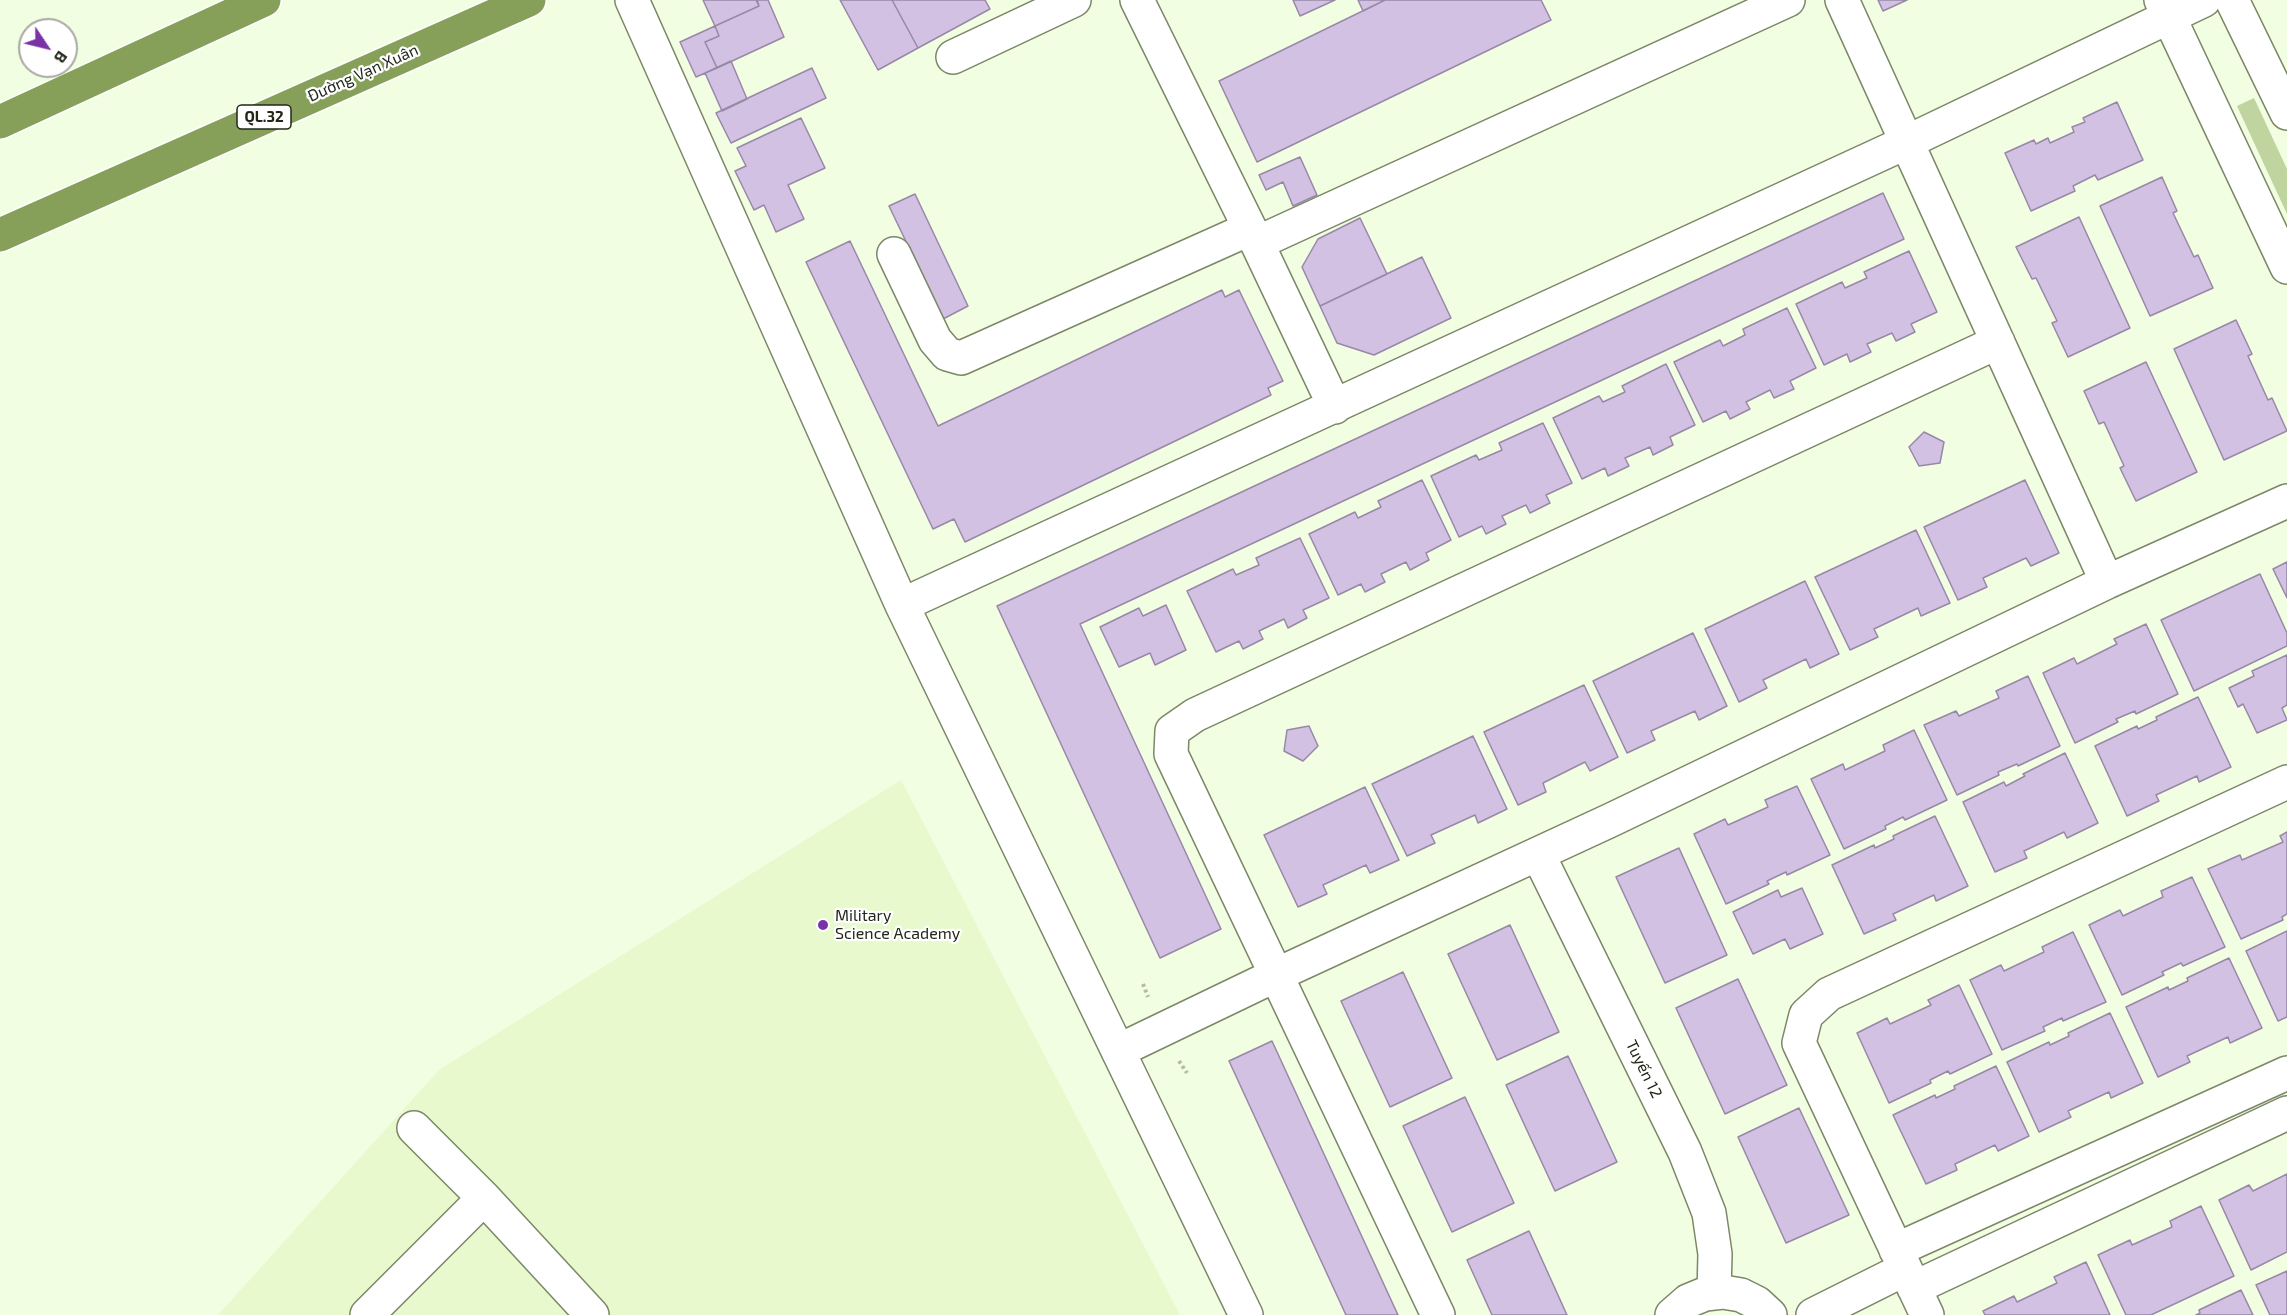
<!DOCTYPE html>
<html>
<head>
<meta charset="utf-8">
<style>
  body { margin:0 }
  #map { position:relative; width:2287px; height:1315px; overflow:hidden; background:#f2fee1; font-family:"Exo 2",sans-serif }
  canvas { display:block }
  .north { position:absolute; left:18px; top:18px; width:60px; height:60px; box-sizing:border-box; background:#fff; border:2px solid #a7a9a3; border-radius:50%; rotate:125deg; font-size:16px; font-weight:700; line-height:24px; text-align:center; color:#22271a }
  .north::after { content:''; display:block; margin:auto; width:21px; height:27px; background:#7833a6; clip-path:polygon(50% 0,100% 100%,50% 72%,0 100%) }
</style>
</head>
<body>
<div id="map">
<canvas width="2287" height="1315"></canvas>
<div class="north">B</div>
</div>
<script>
const c = document.querySelector('canvas').getContext('2d');
c.lineJoin = 'round';
function paint(path, color) { c.fillStyle = color; c.fill(path, 'evenodd'); }
const poly = rows => new Path2D(rows.map(r => 'M' + r).join(''));
function strokePath(path, color, width, dash) { c.strokeStyle = color; c.lineWidth = width; c.lineCap = dash ? 'butt' : 'round'; c.setLineDash(dash || []); c.stroke(path); }
function label(font, color, halo, rows, align = 'center') {
  c.font = font + ' "Exo 2",sans-serif'; c.lineWidth = 4.5; c.setLineDash([]); c.textBaseline = 'middle'; c.strokeStyle = halo; c.fillStyle = color; for (const [text, x, y, turn = 0] of rows) {
    c.save(); c.translate(x, y); c.rotate((+turn || 0) * Math.PI / 180); c.textAlign = isNaN(turn) ? turn : align; if (halo) c.strokeText(text, 0, 0); c.fillText(text, 0, 0); c.restore();
  }
}
const built = poly([
  [901,780,1180,1315,218,1315,439,1070]
]);
const green = poly([
  [2254,98,2287,169,2287,214,2237,106]
]);
const building = poly([
  [703,0,756,0,759,6,715,26,703,0],
  [757,0,768,0,784,37,717,68,705,42,719,36,715,26,759,6,757,0],
  [840,0,892,0,918,48,878,70,840,0],
  [892,0,985,0,990,9,918,48,892,0],
  [1293,0,1335,0,1300,16,1293,0],
  [1358,0,1385,0,1363,11,1358,0],
  [1385,0,1541,0,1551,20,1257,162,1219,81,1385,0],
  [1878,0,1907,0,1883,11,1878,0],
  [715,26,719,36,705,42,717,68,696,77,680,42,715,26],
  [731,61,747,99,722,111,705,73,731,61],
  [812,68,826,98,731,143,716,113,812,68],
  [2117,102,2143,160,2098,180,2095,175,2073,186,2075,191,2031,211,2005,153,2034,140,2036,144,2048,138,2050,143,2074,132,2072,127,2085,122,2083,118,2117,102],
  [801,118,825,168,788,185,804,219,776,232,764,205,754,210,735,171,746,166,737,148,801,118],
  [1300,157,1317,195,1293,206,1283,182,1266,190,1259,175,1300,157],
  [2162,177,2177,211,2173,213,2194,257,2198,255,2213,288,2150,316,2100,206,2162,177],
  [1883,193,1904,239,1080,624,1221,929,1160,958,997,606,1883,193],
  [915,194,968,306,943,319,889,206,915,194],
  [2079,217,2130,328,2068,357,2052,323,2057,321,2036,278,2032,279,2016,247,2079,217],
  [1360,218,1387,274,1320,306,1302,267,1318,239,1360,218],
  [850,241,938,426,1222,290,1225,297,1239,290,1283,381,1268,388,1271,395,965,542,954,519,933,529,806,262,850,241],
  [1909,251,1937,312,1911,324,1915,332,1896,341,1892,333,1867,344,1871,352,1850,362,1847,354,1824,365,1796,304,1842,282,1845,288,1867,278,1864,272,1909,251],
  [1422,257,1451,318,1374,355,1337,343,1320,306,1422,257],
  [1787,308,1816,368,1790,381,1794,389,1774,398,1770,390,1746,402,1750,409,1730,419,1726,411,1703,422,1674,362,1720,340,1723,346,1745,335,1743,329,1787,308],
  [2236,320,2252,354,2248,356,2268,400,2272,398,2287,431,2224,460,2174,349,2236,320],
  [2146,362,2197,472,2136,501,2120,468,2124,466,2104,422,2099,424,2084,391,2146,362],
  [1666,364,1695,425,1670,437,1673,445,1653,455,1650,447,1625,458,1629,466,1608,476,1605,468,1582,479,1553,418,1599,396,1603,402,1625,392,1622,386,1666,364],
  [1543,423,1572,483,1546,495,1550,503,1530,513,1526,505,1502,516,1506,524,1486,534,1482,526,1459,537,1431,476,1476,455,1479,460,1502,450,1499,443,1543,423],
  [1924,432,1944,442,1940,463,1919,466,1909,447,1924,432],
  [1422,480,1451,540,1426,553,1429,560,1410,570,1406,562,1381,574,1385,582,1365,592,1361,584,1338,595,1309,534,1355,512,1358,518,1381,507,1378,501,1422,480],
  [2025,480,2059,553,2031,566,2026,558,1983,578,1987,587,1958,600,1924,527,2025,480],
  [1916,530,1950,603,1921,616,1918,608,1874,629,1878,637,1850,650,1815,577,1916,530],
  [1300,538,1329,598,1303,610,1307,618,1288,628,1284,619,1259,631,1263,639,1243,649,1239,641,1216,652,1187,591,1233,569,1236,575,1259,565,1256,558,1300,538],
  [2287,562,2287,598,2273,569,2287,562],
  [2260,574,2287,633,2287,646,2194,691,2161,620,2260,574],
  [1805,581,1839,654,1810,668,1806,659,1763,680,1767,688,1739,702,1705,629,1805,581],
  [1166,605,1186,650,1155,665,1150,653,1119,667,1100,627,1139,608,1143,616,1166,605],
  [2146,624,2178,694,2136,714,2135,711,2116,719,2118,722,2075,743,2043,673,2074,658,2077,664,2117,644,2114,639,2146,624],
  [1693,633,1727,706,1699,720,1695,711,1651,731,1655,740,1627,753,1593,681,1693,633],
  [2287,655,2287,705,2282,708,2287,720,2257,733,2243,704,2238,707,2229,688,2254,676,2252,671,2287,655],
  [2028,676,2060,746,2018,766,2017,764,1998,772,1999,775,1957,795,1924,725,1956,711,1959,716,1999,698,1996,691,2028,676],
  [1584,685,1618,757,1590,771,1585,762,1543,783,1546,792,1518,805,1484,732,1584,685],
  [2198,697,2231,767,2199,782,2197,776,2156,795,2159,801,2127,816,2095,746,2137,726,2138,729,2157,720,2156,717,2198,697],
  [1309,726,1318,746,1303,761,1284,751,1287,730,1309,726],
  [1914,730,1947,800,1905,820,1903,817,1885,826,1886,829,1844,849,1811,779,1843,764,1845,770,1885,751,1883,745,1914,730],
  [1473,736,1507,809,1478,823,1475,815,1431,835,1435,843,1407,856,1372,784,1473,736],
  [2065,753,2098,823,2067,838,2064,832,2024,851,2027,858,1995,872,1963,802,2004,782,2006,786,2025,776,2023,774,2065,753],
  [1797,786,1830,855,1787,875,1786,872,1767,881,1769,884,1726,904,1694,834,1725,819,1728,825,1768,807,1765,800,1797,786],
  [1365,787,1399,860,1370,873,1366,865,1323,885,1327,894,1298,907,1264,835,1365,787],
  [1935,816,1968,886,1936,901,1934,895,1893,914,1896,920,1864,934,1832,865,1874,845,1875,848,1894,839,1893,836,1935,816],
  [2287,832,2287,914,2282,917,2283,920,2241,939,2208,869,2240,855,2242,860,2283,842,2280,836,2287,832],
  [1679,848,1727,955,1665,983,1616,877,1679,848],
  [2192,877,2225,947,2183,966,2181,963,2162,972,2164,975,2122,995,2089,925,2120,910,2123,916,2163,897,2161,891,2192,877],
  [1802,888,1823,934,1790,949,1785,939,1753,954,1733,912,1778,890,1781,897,1802,888],
  [1510,925,1559,1032,1497,1060,1448,954,1510,925],
  [2287,931,2287,1017,2278,1021,2246,951,2287,931],
  [2073,932,2106,1002,2063,1021,2062,1018,2043,1027,2045,1031,2002,1050,1970,980,2001,965,2004,971,2044,952,2042,947,2073,932],
  [2229,958,2262,1028,2230,1043,2228,1037,2187,1056,2190,1062,2158,1077,2126,1007,2168,987,2169,990,2188,981,2187,978,2229,958],
  [1403,972,1452,1078,1390,1107,1341,1001,1403,972],
  [1738,979,1787,1085,1725,1114,1676,1008,1738,979],
  [1959,985,1992,1054,1950,1074,1948,1071,1930,1080,1931,1083,1889,1103,1857,1033,1887,1018,1890,1024,1931,1005,1928,1000,1959,985],
  [2110,1013,2143,1083,2111,1098,2109,1092,2068,1111,2071,1117,2039,1132,2007,1062,2049,1042,2050,1045,2069,1036,2068,1033,2110,1013],
  [1272,1041,1398,1315,1346,1315,1229,1061,1272,1041],
  [1568,1056,1617,1162,1555,1191,1506,1085,1568,1056],
  [1996,1066,2029,1136,1998,1151,1995,1145,1955,1164,1957,1170,1926,1184,1893,1115,1935,1095,1936,1098,1955,1089,1954,1086,1996,1066],
  [1465,1097,1514,1203,1452,1232,1403,1126,1465,1097],
  [1799,1108,1849,1215,1786,1243,1738,1137,1799,1108],
  [2287,1174,2287,1252,2251,1270,2219,1200,2249,1185,2253,1191,2287,1174],
  [2201,1206,2234,1276,2151,1315,2126,1315,2098,1255,2130,1240,2132,1245,2172,1227,2170,1221,2201,1206],
  [1529,1231,1567,1315,1492,1315,1467,1260,1529,1231],
  [2086,1262,2110,1315,1985,1315,1983,1311,2014,1296,2017,1302,2057,1283,2054,1277,2086,1262],
  [2287,1271,2287,1315,2270,1315,2256,1285,2287,1271],
  [2241,1290,2253,1315,2196,1315,2200,1313,2199,1310,2241,1290]
]);
const path = poly([
  [1143,984,1148,997],
  [1179,1061,1187,1073]
]);
const minor = poly([
  [632,0,902,605,1246,1315],
  [1137,0,1257,243],
  [1842,0,2107,582],
  [2161,0,2287,267],
  [2232,0,2287,113],
  [953,57,1074,0],
  [894,254,935,340,947,354,961,358,1249,229],
  [1335,407,1257,243,1788,0],
  [902,605,1907,142,2204,0],
  [1538,854,1685,1152,1709,1213,1715,1254,1714,1293],
  [1118,1051,1276,975,1611,820,2107,582,2287,501],
  [414,1128,484,1198,592,1315],
  [1896,1250,2287,1073],
  [1914,1288,2287,1113],
  [367,1315,484,1198],
  [1438,1315,1171,754,1172,731,1195,715,1998,342],
  [1672,1315,1688,1301,1705,1294,1723,1292,1741,1295,1757,1303,1770,1315],
  [1813,1315,1905,1269],
  [1927,1315,1799,1043,1806,1015,1829,994,2287,782]
]);
const highway = poly([
  [0,122,264,0],
  [0,235,529,0]
]);
const markers = [
  [823,925,6,"#7833a6"]
];
const shields = [
  [264,117,54]
];
const shieldNames = [
  ["QL.32",264,117]
];
const streetNames = [
  ["Đường Vạn Xuân",363,73,-24],
  ["Tuyến 12",1644,1069,64]
];
const poiNames = [
  ["Military",835,916],
  ["Science Academy",835,934]
];
paint(built, '#e7f9cd');
paint(green, '#bfd49e');
paint(building, '#d2c1e3');
strokePath(building, '#9888a7', 1.5);
strokePath(minor, '#7b8767', 36);
strokePath(highway, '#fff', 36);
strokePath(path, '#b2bca4', 4, [3, 3]);
strokePath(minor, '#fff', 33);
strokePath(highway, '#86a05a', 33);
for (const [x, y, r, color] of markers) { const dot = new Path2D(); dot.arc(x, y, r, 0, 2 * Math.PI); c.fillStyle = color; c.fill(dot); strokePath(dot, '#fff', 2); }
for (const [x, y, w] of shields) { const box = new Path2D(); box.roundRect(x - w / 2, y - 12, w, 24, 4.5); c.fillStyle = '#fff'; c.fill(box); strokePath(box, '#22271a', 1.5); }
label('bold 15px', '#22271a', null, shieldNames);
label('16px', '#22271a', '#fff', streetNames);
label('16px', '#22271a', '#fff', poiNames, 'left');
</script>
</body>
</html>
